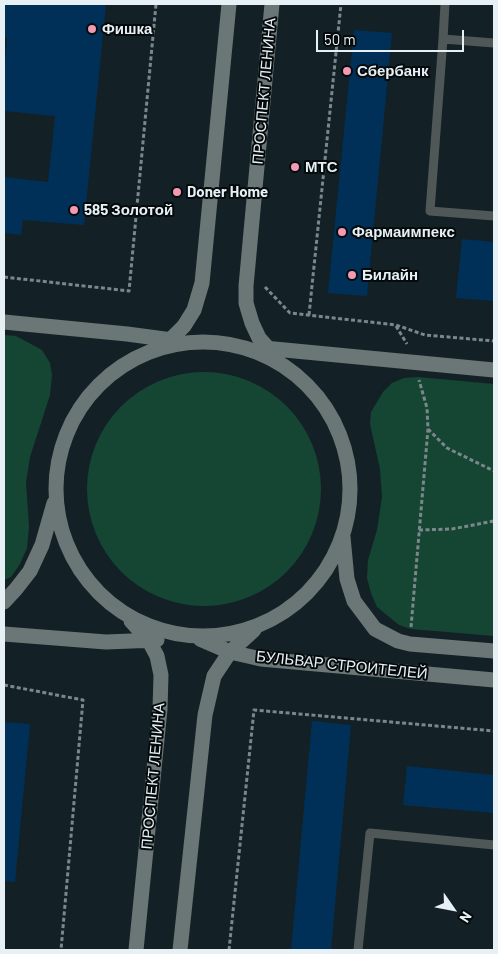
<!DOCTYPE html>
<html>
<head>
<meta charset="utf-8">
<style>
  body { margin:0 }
  #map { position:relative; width:498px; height:954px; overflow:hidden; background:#132126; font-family:Barlow,sans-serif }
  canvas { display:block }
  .frame { position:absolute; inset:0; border:5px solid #e7f0f4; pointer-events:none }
  .north { position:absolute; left:428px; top:884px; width:50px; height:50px; -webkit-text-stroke:4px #050a0c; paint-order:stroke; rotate:123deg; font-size:14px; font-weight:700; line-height:20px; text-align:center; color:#e7f0f4 }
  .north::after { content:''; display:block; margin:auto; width:18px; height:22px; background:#e7f0f4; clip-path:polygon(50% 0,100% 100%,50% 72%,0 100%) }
  .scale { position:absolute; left:316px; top:30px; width:148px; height:22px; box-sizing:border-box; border:2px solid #e7f0f4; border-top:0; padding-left:6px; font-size:15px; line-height:18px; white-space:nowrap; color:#e7f0f4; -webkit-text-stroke:4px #050a0c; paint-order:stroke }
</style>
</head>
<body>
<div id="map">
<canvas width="498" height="954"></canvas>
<div class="frame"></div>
<div class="north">N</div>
<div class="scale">50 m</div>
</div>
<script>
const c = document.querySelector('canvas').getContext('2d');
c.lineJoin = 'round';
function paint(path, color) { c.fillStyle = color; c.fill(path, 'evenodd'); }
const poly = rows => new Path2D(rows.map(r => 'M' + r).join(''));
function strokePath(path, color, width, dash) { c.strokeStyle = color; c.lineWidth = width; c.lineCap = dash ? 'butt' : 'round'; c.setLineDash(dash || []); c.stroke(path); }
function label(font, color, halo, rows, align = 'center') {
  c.font = font + ' Barlow,sans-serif'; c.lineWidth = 4; c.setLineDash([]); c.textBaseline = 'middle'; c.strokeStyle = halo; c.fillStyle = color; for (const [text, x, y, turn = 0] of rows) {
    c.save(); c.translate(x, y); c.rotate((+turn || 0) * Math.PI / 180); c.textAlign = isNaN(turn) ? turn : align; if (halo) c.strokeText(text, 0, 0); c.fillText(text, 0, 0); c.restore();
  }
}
const green = poly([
  [4,335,16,336,42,350,50,363,52,375,50,395,30,457,26,482,29,527,27,548,20,564,11,577,4,580],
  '87 489a117 117 0 1 1 234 0a117 117 0 1 1-234 0Z',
  [418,377,494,384,494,636,411,629,399,625,377,607,371,593,367,578,368,560,377,530,382,497,380,469,370,424,371,412,383,392,392,383,404,378]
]);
const building = poly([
  [4,4,106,4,84,225,23,220,21,235,4,233,4,177,48,182,55,116,4,111,4,75,7,37,4,37],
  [354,30,392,33,367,296,328,293],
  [462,239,494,242,494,301,456,298],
  [312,721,351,725,331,950,291,950],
  [4,722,30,724,15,882,4,881],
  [407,766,494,775,494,813,403,805]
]);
const path = poly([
  [4,277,129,291,156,4],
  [265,287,290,313,396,325,425,335,494,341],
  [309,315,341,4],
  [396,326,407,344],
  [428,429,447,448,494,471],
  [419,530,452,529,494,521],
  [411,627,428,429,427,408,419,380],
  [4,685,83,700,61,950],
  [229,950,254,710,494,731]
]);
const lane = poly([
  [445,4,443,39,494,43],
  [443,39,430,211,494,216],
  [358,950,370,833,494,845]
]);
const secondary = poly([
  [272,4,246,286,246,303,252,323,259,338,277,358],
  [4,322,127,334,172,340],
  '56 489a147 147 0 1 1 294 0a147 147 0 1 1-294 0Z',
  [158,346,170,340,184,326,194,310,202,283,229,4],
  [264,348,494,370],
  [343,537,347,579,354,601,375,629,398,641,410,644,494,651],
  [4,602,16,589,30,571,42,545,54,503],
  [131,621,149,641,157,656,161,675,160,709,136,950],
  [4,634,106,642,157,640],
  [200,639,230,652,261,659,494,680],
  [180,950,205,715,214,676,230,652,254,630]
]);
const markers = [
  [92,29,5,"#f19ab1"],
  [347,71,5,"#f19ab1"],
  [295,167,5,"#f19ab1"],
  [177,192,5,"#f19ab1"],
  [74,210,5,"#f19ab1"],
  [342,232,5,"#f19ab1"],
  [352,275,5,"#f19ab1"]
];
const poiNames = [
  ["Фишка",102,29],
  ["Сбербанк",357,71],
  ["МТС",305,167],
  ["Doner Home",187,192],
  ["585 Золотой",84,210],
  ["Фармаимпекс",352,232],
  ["Билайн",362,275]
];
const streetNames = [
  ["ПРОСПЕКТ ЛЕНИНА",264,91,-85],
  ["БУЛЬВАР СТРОИТЕЛЕЙ",342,665,6],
  ["ПРОСПЕКТ ЛЕНИНА",153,776,-85]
];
paint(green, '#144633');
paint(building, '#003057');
strokePath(path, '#7b878b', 3, [4, 2.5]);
strokePath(lane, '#4f5757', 9);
strokePath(secondary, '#6b7776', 15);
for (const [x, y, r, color] of markers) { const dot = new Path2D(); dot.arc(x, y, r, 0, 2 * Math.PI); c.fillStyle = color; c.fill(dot); strokePath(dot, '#050a0c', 2); }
label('bold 15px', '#e7f0f4', '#050a0c', poiNames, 'left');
label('15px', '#e7f0f4', '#050a0c', streetNames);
</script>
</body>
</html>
